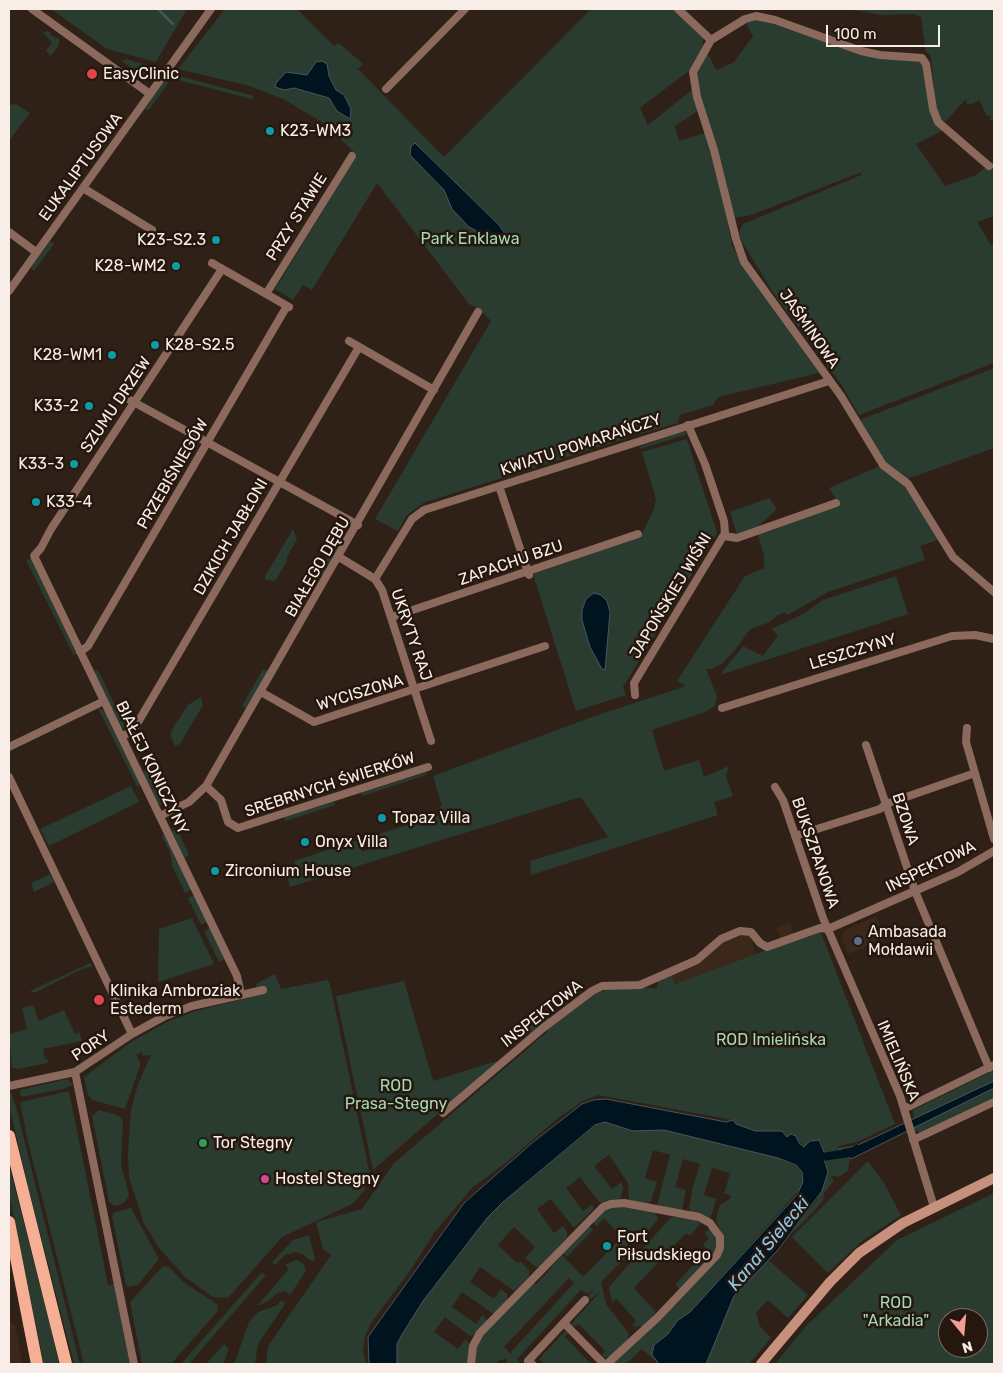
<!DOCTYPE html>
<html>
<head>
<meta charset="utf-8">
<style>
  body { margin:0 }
  #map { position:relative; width:1003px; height:1373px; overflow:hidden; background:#2f2117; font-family:Rubik,sans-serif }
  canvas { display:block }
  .frame { position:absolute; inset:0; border:10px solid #f8eee7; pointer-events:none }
  .north { position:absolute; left:938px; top:1308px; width:50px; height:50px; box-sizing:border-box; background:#25170e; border:1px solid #796d65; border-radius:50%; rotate:163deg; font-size:14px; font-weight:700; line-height:20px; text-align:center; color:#f8eee7 }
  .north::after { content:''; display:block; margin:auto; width:18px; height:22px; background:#f59c96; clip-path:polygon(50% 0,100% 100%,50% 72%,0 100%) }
  .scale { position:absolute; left:826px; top:25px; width:114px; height:22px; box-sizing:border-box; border:2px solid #f8eee7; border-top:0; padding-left:6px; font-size:15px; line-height:18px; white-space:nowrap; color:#f8eee7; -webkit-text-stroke:4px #25170e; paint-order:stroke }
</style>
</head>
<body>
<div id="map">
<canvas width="1003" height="1373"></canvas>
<div class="frame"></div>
<div class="north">N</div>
<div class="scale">100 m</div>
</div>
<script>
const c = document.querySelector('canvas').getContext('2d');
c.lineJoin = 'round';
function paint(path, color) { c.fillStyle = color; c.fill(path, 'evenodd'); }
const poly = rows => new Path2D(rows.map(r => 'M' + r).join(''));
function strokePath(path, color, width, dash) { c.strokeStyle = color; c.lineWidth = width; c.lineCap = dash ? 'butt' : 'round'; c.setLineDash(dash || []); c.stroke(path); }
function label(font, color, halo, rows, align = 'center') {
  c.font = font + ' Rubik,sans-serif'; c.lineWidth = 5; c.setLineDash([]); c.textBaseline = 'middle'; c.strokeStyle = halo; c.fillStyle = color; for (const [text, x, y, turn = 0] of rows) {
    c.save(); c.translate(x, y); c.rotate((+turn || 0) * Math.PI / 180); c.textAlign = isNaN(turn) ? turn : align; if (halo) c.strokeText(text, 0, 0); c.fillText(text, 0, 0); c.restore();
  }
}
const built = poly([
  [876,916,886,939,848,954,841,939,844,931],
  [790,923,793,934,780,939,776,928],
  [749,933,756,954,675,984,672,975,704,959,722,942],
  [9,1320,16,1327,22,1364,9,1364]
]);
const green = poly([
  [51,9,187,9,156,62,107,49],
  [225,9,297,9,334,46,339,43,363,64,358,69,444,157,591,9,673,9,703,37,703,48,690,70,640,108,648,125,692,90,698,111,675,126,679,141,705,133,720,184,732,245,742,264,819,373,718,397,713,405,680,415,678,423,640,434,637,433,635,426,627,430,627,438,423,503,407,515,398,531,375,519,491,321,479,309,469,304,377,183,312,290,303,285,293,300,275,289,357,155,325,124,285,100,250,86,178,69],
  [848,9,994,9,994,120,990,120,991,116,987,116,979,100,970,105,966,103,967,98,946,121,942,121,936,114,931,56,926,52,921,17,914,14,882,15],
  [757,18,815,38,922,62,932,114,937,126,940,125,944,130,916,144,945,186,976,175,994,160,994,216,977,222,991,245,994,244,994,363,859,415,841,384,774,294,742,242,739,233,743,224,861,175,862,172,751,215,734,218,695,78,707,52,716,70,734,62,753,36,745,22],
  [47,31,51,33,50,35,59,39,59,45,51,56,46,51,52,42,43,33],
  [116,56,124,61,125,59,134,61,134,63,137,62,151,66,142,77],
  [169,75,171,79,149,110,144,109],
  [179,76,254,96,252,99,174,79],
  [16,104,30,113,9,141,9,105],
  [50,241,54,244,34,271,31,268],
  [994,368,994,448,907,479,888,465,877,452,860,423,862,419],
  [683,431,688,434,640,449,639,447],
  [687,439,717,533,623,687,626,695,576,711,533,574,641,536,653,511,656,499,642,452],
  [880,466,902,483,940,539,920,546,925,560,828,592,793,612,786,615,785,612,776,616,770,622,750,629,736,649,723,663,712,669,706,669,717,696,715,706,705,712,652,730,664,771,699,760,704,777,729,766,726,776,733,796,714,802,718,815,531,875,530,861,608,837,581,797,290,887,287,876,297,873,294,861,358,840,362,852,373,848,369,837,441,814,439,807,442,806,433,776,592,717,686,686,677,681,745,576,764,568,764,555,757,533,839,504,829,488],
  [769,498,777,509,756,528,737,534,730,512],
  [293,529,297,539,287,557,287,561,275,581,265,580,265,576],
  [343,532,349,535,324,576,319,573],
  [31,559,76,653,74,656,27,562,27,560],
  [896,576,908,614,720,675,743,646,763,656,778,635,772,629,803,614,823,600],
  [263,669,269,672,248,709,242,706],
  [96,670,99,672,127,730,121,727,93,671],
  [201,697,203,705,180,744,175,746,170,735,174,726,188,705],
  [98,708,105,711,140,784,138,788],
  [147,767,166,808,158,803,143,773],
  [427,772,426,775,362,796,361,793],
  [131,786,139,802,49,846,40,829],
  [334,802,335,805,286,821,284,817],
  [177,829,189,855,184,858,172,831],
  [165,834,192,889,185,893,172,865,170,852,162,836],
  [50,874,54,882,34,892,31,883],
  [194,895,208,921,201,925,188,898],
  [192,918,214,964,158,982,159,929],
  [210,928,225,959,219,962,204,931],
  [820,930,895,1124,857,1142,838,1146,839,1150,848,1153,850,1157,848,1171,839,1177,830,1175,834,1181,824,1193,823,1201,798,1228,791,1232,817,1200,828,1174,824,1159,830,1155,824,1153,821,1141,811,1141,804,1147,795,1136,790,1135,787,1137,783,1133,755,1131,736,1124,733,1120,598,1095,583,1101,558,1118,508,1161,472,1188,434,1233,412,1268,371,1323,365,1336,363,1351,366,1364,266,1364,268,1346,331,1255,323,1249,316,1222,362,1209,394,1163,547,1032,548,1028,591,993,618,988,657,988,658,980,672,975,675,984],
  [90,963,93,966,82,969,34,993,30,991],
  [275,974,281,989,328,980,330,984,370,1175,362,1178,365,1190,352,1204,282,1237,228,1298,213,1297,185,1277,160,1249,144,1224,129,1177,128,1153,131,1110,138,1084,151,1055,143,1056,142,1052,136,1055,140,1062,140,1066,125,1109,92,1100,88,1095,84,1077,131,1042,169,1021,196,1011,258,995,256,984],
  [404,981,433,1081,500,1060,373,1170,336,996],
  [33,1005,39,1021,64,1010,75,1034,79,1032,82,1041,43,1049,45,1059,47,1059,48,1063,18,1069,12,1067,9,1034,27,1029,22,1008],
  [547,1013,549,1020,531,1034,528,1033,524,1020],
  [994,1070,994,1099,921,1133,914,1130,913,1110],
  [67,1079,73,1085,62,1089,21,1097,20,1090],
  [69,1091,108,1285,114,1284,130,1364,84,1364,28,1142,20,1102],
  [11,1092,16,1107,80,1364,74,1364,29,1190,9,1106,9,1093],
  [99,1110,114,1114,121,1117,123,1121,121,1164,129,1195,125,1202,119,1205,114,1206,109,1202,92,1116],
  [605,1122,633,1131,664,1130,778,1158,800,1168,803,1176,801,1188,690,1312,677,1321,668,1334,654,1345,652,1355,659,1364,642,1349,626,1364,613,1364,717,1258,722,1234,716,1220,720,1205,731,1198,728,1194,724,1194,730,1173,712,1168,704,1195,716,1199,711,1217,708,1219,689,1210,692,1190,700,1164,683,1159,675,1187,686,1190,682,1210,657,1205,670,1155,653,1150,645,1178,657,1182,651,1201,647,1204,629,1200,628,1183,609,1155,594,1166,612,1189,622,1182,623,1188,620,1199,603,1203,599,1202,580,1177,566,1188,583,1211,593,1204,593,1210,574,1228,551,1199,537,1209,554,1233,563,1226,567,1232,567,1237,540,1267,536,1267,525,1258,535,1247,514,1227,498,1245,517,1263,520,1261,530,1271,529,1277,514,1291,480,1267,470,1282,494,1299,501,1289,507,1294,507,1300,495,1313,492,1313,462,1292,452,1307,476,1324,483,1314,487,1322,474,1335,470,1336,445,1317,434,1332,458,1349,466,1339,470,1345,468,1364,397,1364,397,1344,401,1336,423,1301,487,1218,503,1202,596,1125],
  [868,1161,884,1183,901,1215,861,1242,828,1273,792,1237],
  [9,1165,51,1329,59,1364,44,1364,9,1193],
  [994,1193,994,1364,775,1364,806,1326,897,1240],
  [948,1318,978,1318,978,1348,948,1348],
  [621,1206,655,1213,658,1219,640,1241,634,1238,627,1245,631,1252,601,1282,606,1304,629,1334,627,1342,609,1357,605,1358,602,1355,605,1351,579,1324,575,1327,571,1324,601,1291,591,1299,588,1296,594,1289,588,1294,581,1290,517,1359,521,1364,508,1364,506,1359,498,1361,496,1364,474,1364,477,1346,481,1336,533,1282,536,1284,544,1276,562,1255,583,1277,622,1237,604,1218,597,1226,592,1221,608,1207],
  [569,1278,574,1283,511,1352,512,1355,504,1347],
  [131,1208,159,1259,139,1284,130,1287,126,1285,112,1216,115,1212],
  [671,1217,692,1218,701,1223,690,1236,686,1233,634,1288,656,1312,644,1326,636,1327,632,1325,636,1321,617,1299,612,1302,609,1287],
  [588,1225,593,1230,567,1257,562,1252],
  [708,1230,713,1230,718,1242,713,1254,703,1245,709,1238,704,1233],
  [309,1235,315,1258,313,1262,302,1254,296,1252,285,1255,275,1265,272,1262,293,1240],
  [706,1251,711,1255,680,1289,675,1285],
  [767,1259,808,1295,788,1318,768,1300,756,1313,760,1326,771,1338,749,1364,706,1364,729,1303],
  [296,1260,303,1263,306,1271,290,1295,285,1291,277,1293,269,1301,257,1306,289,1269,285,1265],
  [163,1266,169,1267,183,1282,217,1304,218,1311,171,1364,142,1364,130,1302],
  [261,1273,266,1275,189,1364,181,1364],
  [280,1301,284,1301,285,1304,258,1344,255,1364,234,1364,249,1322,258,1312,278,1305],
  [566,1330,568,1333,565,1337,591,1364,545,1364,539,1359],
  [224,1344,229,1349,223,1364,206,1364]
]);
const water = poly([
  [322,61,327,64,329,76,336,90,344,95,351,109,350,119,337,111,329,98,294,88,284,90,275,87,276,83,286,72,307,75,316,62,322,61],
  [415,143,499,225,504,232,503,237,493,238,483,234,469,227,452,209,444,190,410,155,411,146,415,143],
  [594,593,601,595,607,601,610,612,605,670,602,669,590,647,582,620,582,610,586,599,594,593],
  [994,1081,994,1088,851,1159,848,1153,839,1149,856,1146,994,1081],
  [606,1099,726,1122,733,1120,736,1124,755,1131,782,1131,787,1137,791,1134,796,1136,799,1143,804,1147,810,1141,819,1140,825,1154,830,1155,824,1159,828,1172,822,1191,777,1251,734,1296,706,1364,659,1364,652,1355,654,1345,668,1334,677,1321,690,1312,797,1195,803,1182,802,1172,796,1165,778,1158,664,1130,633,1131,605,1122,595,1125,503,1202,487,1218,423,1301,401,1336,397,1344,397,1364,369,1364,368,1337,464,1203,532,1143,582,1104,593,1100,606,1099]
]);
const stream = poly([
  [158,9,173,24]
]);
const canal = poly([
  [822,1157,849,1153,857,1149]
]);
const street = poly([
  [32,9,150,94],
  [678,9,711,40],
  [386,89,465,9],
  [989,166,938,122,933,109,926,64,922,58,880,55,861,51,775,20,756,16,745,19,711,40,693,72,697,97,714,150,736,239,744,262,841,396,883,465,908,484,953,557,994,592],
  [83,188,152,230],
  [9,232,36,252],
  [212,263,289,307],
  [222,269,51,529,41,548,34,556,237,976,241,994],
  [9,291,211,9],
  [266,294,352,156],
  [349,341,434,390],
  [119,394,358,525],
  [499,486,529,575],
  [724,536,737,538,836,503],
  [339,557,375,579,382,590,431,741],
  [375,579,412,519,424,510,829,381],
  [392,617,638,534],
  [80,652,88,646,287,306],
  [261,692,314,722,545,646],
  [635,695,634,683,725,533,724,521,705,464,688,425],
  [722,708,952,636,975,635,994,639],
  [967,728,966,742,994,839],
  [122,737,134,729,359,347],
  [866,745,915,891,989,1068],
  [9,747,104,701],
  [9,777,132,1034],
  [206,786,221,800,228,822,238,828,428,767],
  [775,787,783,800,823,918,900,1096,934,1207],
  [160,816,189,802,206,786,478,312],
  [795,836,880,809,886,804,975,773],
  [75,1072,134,1364],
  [9,1086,75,1072,132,1034,165,1016,192,1006,263,990],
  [904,1109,994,1065],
  [443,1113,543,1028,592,991,602,986,640,985,697,960,721,939,740,931,751,932,760,943,767,947,820,928,828,929,958,872,994,851],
  [913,1140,994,1102],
  [564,1323,604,1364],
  [471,1364,473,1346,480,1333,603,1207,611,1204,624,1203,699,1217,710,1223,720,1237,720,1248,717,1255,658,1317,607,1364],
  [532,1364,528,1361,585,1300]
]);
const secondary = poly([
  [761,1364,830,1282,859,1253,903,1223,994,1178]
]);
const primary = poly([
  [9,1136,66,1364],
  [9,1222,37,1364]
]);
const markers = [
  [92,74,6,"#e0444e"],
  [270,131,5,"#0f9aa8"],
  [216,240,5,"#0f9aa8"],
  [176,266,5,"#0f9aa8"],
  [155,345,5,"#0f9aa8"],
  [112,355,5,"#0f9aa8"],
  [89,406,5,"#0f9aa8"],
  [74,464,5,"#0f9aa8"],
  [36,502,5,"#0f9aa8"],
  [382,818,5,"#0f9aa8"],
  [305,842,5,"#0f9aa8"],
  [215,871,5,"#0f9aa8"],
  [858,941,5,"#5c6f8a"],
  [99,1000,6,"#e0444e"],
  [203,1143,5,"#2e9e5b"],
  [265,1179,5,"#d1479c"],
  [607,1246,5,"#0f9aa8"]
];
const poiNames = [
  ["EasyClinic",103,74],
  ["K23-WM3",280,131],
  ["K23-S2.3",206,240,"right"],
  ["K28-WM2",166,266,"right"],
  ["K28-S2.5",165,345],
  ["K28-WM1",102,355,"right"],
  ["K33-2",79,406,"right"],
  ["K33-3",64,464,"right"],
  ["K33-4",46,502],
  ["Topaz Villa",392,818],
  ["Onyx Villa",315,842],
  ["Zirconium House",225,871],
  ["Ambasada",868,932],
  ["Mołdawii",868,950],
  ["Klinika Ambroziak",110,991],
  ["Estederm",110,1009],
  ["Tor Stegny",213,1143],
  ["Hostel Stegny",275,1179],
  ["Fort",617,1237],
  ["Piłsudskiego",617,1255]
];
const streetNames = [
  ["EUKALIPTUSOWA",81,167,-54],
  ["PRZY STAWIE",297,217,-58],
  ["JAŚMINOWA",809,329,55],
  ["SZUMU DRZEW",116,405,-56],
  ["KWIATU POMARAŃCZY",581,445,-18],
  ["PRZEBIŚNIEGÓW",173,474,-60],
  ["DZIKICH JABŁONI",231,537,-60],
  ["ZAPACHU BZU",511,563,-19],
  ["BIAŁEGO DĘBU",318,567,-60],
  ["JAPOŃSKIEJ WIŚNI",671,596,-59],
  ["UKRYTY RAJ",411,635,71],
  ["LESZCZYNY",853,652,-17],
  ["WYCISZONA",360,693,-17],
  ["BIAŁEJ KONICZYNY",152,768,64],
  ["SREBRNYCH ŚWIERKÓW",330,785,-18],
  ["BZOWA",905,819,72],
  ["BUKSZPANOWA",815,853,71],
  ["INSPEKTOWA",931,867,-26],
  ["INSPEKTOWA",542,1014,-38],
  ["PORY",91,1046,-34],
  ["IMIELIŃSKA",898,1061,67]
];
const parkNames = [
  ["Park Enklawa",470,239],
  ["ROD Imielińska",771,1040],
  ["ROD",396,1086],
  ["Prasa-Stegny",396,1104],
  ["ROD",896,1303],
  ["\"Arkadia\"",896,1321]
];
const waterNames = [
  ["Kanał Sielecki",769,1244,-50]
];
paint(built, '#3b281a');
paint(green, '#2a3b30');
paint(water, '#001420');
strokePath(water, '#4a555c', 1);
strokePath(stream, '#4a555c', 2.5);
strokePath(canal, '#001420', 8);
strokePath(street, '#8b695c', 8);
strokePath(secondary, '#c6907c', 10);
strokePath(primary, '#f4af94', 12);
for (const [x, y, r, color] of markers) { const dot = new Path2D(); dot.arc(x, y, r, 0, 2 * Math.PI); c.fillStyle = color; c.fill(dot); strokePath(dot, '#25170e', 2); }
label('16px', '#f8eee7', '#25170e', poiNames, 'left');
label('16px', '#f8eee7', '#25170e', streetNames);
label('16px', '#a2dab6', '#25170e', parkNames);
label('italic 18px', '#8ec8e9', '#25170e', waterNames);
</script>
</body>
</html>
